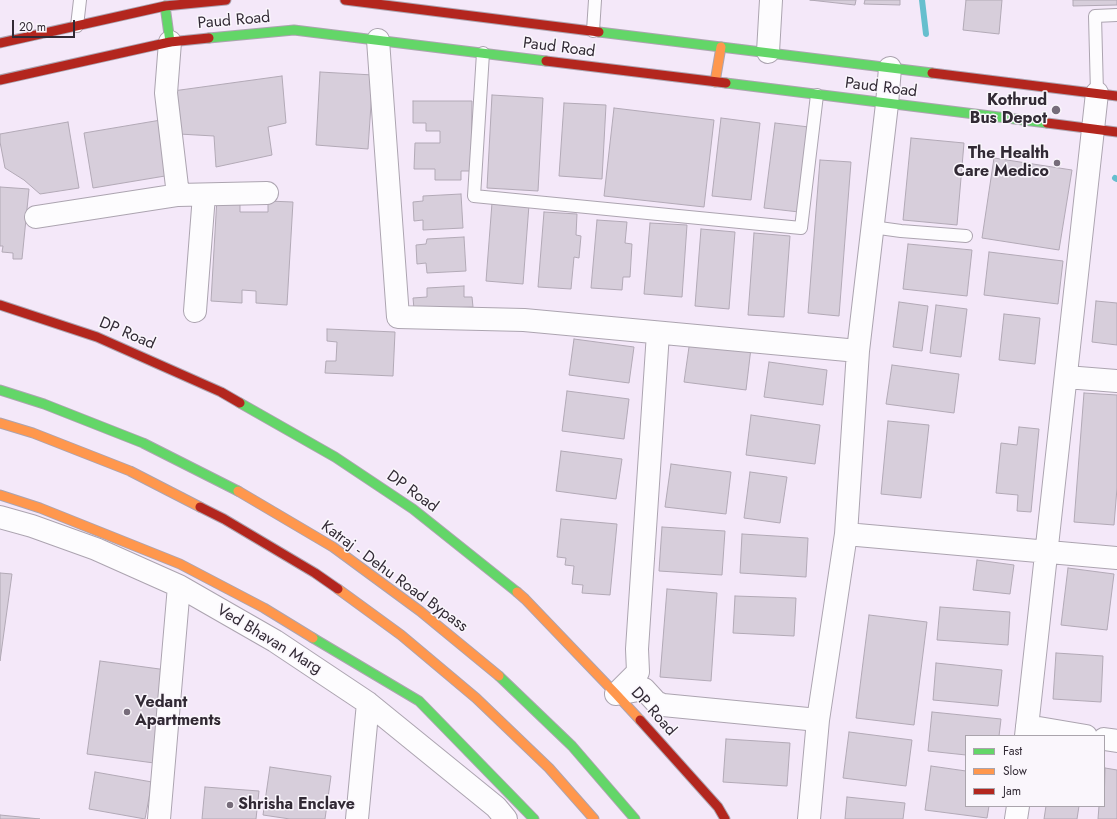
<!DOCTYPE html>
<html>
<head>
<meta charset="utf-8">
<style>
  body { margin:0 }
  #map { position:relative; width:1117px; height:819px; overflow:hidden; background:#f4e8f9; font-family:Jost,sans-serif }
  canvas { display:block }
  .legend { position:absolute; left:965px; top:735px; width:140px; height:72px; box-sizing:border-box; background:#faf6fc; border:1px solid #aaa4ac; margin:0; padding:5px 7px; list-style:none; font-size:12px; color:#322a35 }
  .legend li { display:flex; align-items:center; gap:8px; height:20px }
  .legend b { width:20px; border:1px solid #aaa4ac }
  .scale { position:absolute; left:12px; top:20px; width:63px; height:18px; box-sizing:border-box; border:2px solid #322a35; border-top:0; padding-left:5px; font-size:12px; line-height:14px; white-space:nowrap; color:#322a35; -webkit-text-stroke:3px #faf6fc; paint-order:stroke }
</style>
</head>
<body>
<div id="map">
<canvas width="1117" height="819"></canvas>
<ul class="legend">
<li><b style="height:5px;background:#63d668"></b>Fast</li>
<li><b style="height:5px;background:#ff974d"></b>Slow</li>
<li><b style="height:5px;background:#b3261e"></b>Jam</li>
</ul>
<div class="scale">20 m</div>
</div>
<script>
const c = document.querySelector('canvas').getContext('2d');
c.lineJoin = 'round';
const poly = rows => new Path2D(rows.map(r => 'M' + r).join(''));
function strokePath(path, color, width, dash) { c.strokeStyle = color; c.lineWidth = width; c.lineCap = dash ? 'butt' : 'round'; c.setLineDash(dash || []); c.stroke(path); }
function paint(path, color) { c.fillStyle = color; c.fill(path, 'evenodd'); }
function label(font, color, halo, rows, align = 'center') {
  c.font = font + ' Jost,sans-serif'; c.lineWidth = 3; c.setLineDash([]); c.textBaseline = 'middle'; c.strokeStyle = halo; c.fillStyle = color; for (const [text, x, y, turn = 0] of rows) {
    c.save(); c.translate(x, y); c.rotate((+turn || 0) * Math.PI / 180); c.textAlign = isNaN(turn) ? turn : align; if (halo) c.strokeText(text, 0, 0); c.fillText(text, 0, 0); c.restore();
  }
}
const stream = poly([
  [922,0,926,34],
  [1115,178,1117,179]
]);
const building = poly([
  [810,0,856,0,855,5,810,0],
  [865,0,900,0,900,5,864,4,865,0],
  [966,0,1002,0,999,34,963,30,966,0],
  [1073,0,1117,0,1117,5,1073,6,1073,0],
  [320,72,373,75,368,149,316,145,320,72],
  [282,76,286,123,268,127,272,155,216,167,214,136,179,134,173,91,282,76],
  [492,95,543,98,538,191,487,188,492,95],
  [413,101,472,101,471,171,461,171,461,180,435,180,435,169,414,169,415,143,440,143,440,131,426,131,426,123,413,123,413,101],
  [564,103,606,105,602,179,559,176,564,103],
  [614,108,714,120,704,207,604,196,614,108],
  [721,118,760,123,751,200,712,196,721,118],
  [161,120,171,175,93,188,84,133,161,120],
  [68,122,79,188,40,194,24,180,5,168,0,142,0,134,68,122],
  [775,123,809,127,799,212,764,208,775,123],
  [911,138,964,143,957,225,903,220,911,138],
  [994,158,1072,170,1059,250,982,238,994,158],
  [820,160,851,162,839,316,808,313,820,160],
  [0,187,29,189,22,259,13,259,13,253,2,252,3,246,0,246,0,187],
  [461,194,463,228,423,230,423,220,414,221,413,202,423,201,423,196,461,194],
  [217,198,240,203,240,212,268,212,268,201,293,202,287,305,256,303,256,291,242,290,242,303,211,301,217,198],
  [492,203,529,205,523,284,486,281,492,203],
  [544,212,577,214,576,235,581,236,579,258,574,257,571,289,538,287,544,212],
  [597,220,627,222,625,243,632,244,630,277,623,277,622,290,591,288,597,220],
  [650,223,687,225,682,297,644,294,650,223],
  [701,229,735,232,729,309,695,306,701,229],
  [754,233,790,236,784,317,748,315,754,233],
  [464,237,466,271,427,273,426,263,417,264,416,245,426,244,427,239,464,237],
  [908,244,972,250,967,296,903,289,908,244],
  [989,252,1063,261,1058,304,984,295,989,252],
  [464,286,464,297,472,297,473,307,414,309,413,298,427,297,427,288,464,286],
  [1096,301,1117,303,1117,345,1092,342,1096,301],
  [899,302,928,306,922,351,893,347,899,302],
  [936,305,967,309,961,357,930,353,936,305],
  [1004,314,1040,318,1035,364,999,360,1004,314],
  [327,329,395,332,393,376,325,373,326,361,336,361,337,342,327,341,327,329],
  [574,339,634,347,629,383,569,375,574,339],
  [690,340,751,348,746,390,684,382,690,340],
  [769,362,827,370,823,405,764,397,769,362],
  [892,365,959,374,954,413,886,404,892,365],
  [567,391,629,399,624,439,562,431,567,391],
  [1084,393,1117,395,1117,488,1114,525,1074,522,1084,393],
  [751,415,820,425,815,464,746,455,751,415],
  [888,421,929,425,921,498,881,494,888,421],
  [1019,427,1039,429,1031,512,1017,511,1018,495,996,493,1001,443,1017,445,1019,427],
  [561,451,622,459,616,499,556,491,561,451],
  [671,464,731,472,726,514,665,507,671,464],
  [750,472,787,477,780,523,744,518,750,472],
  [561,519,617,524,610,595,582,593,583,585,572,584,574,566,565,565,566,558,557,557,561,519],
  [662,527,725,531,722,575,659,571,662,527],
  [742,534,808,538,806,577,740,573,742,534],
  [977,560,1014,565,1010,594,973,590,977,560],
  [1068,568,1114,574,1107,630,1061,625,1068,568],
  [0,573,12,574,0,661,0,573],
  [667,589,717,593,711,681,660,677,667,589],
  [735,596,796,598,794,636,733,633,735,596],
  [940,607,1010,612,1008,645,937,640,940,607],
  [869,615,927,622,914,725,856,718,869,615],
  [1056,653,1103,656,1101,702,1053,699,1056,653],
  [100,661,167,670,154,763,87,754,100,661],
  [936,663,1002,670,998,706,933,700,936,663],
  [932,712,1001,719,999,736,966,736,966,755,928,751,932,712],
  [849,732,912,740,906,786,843,778,849,732],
  [726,739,790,743,787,786,723,782,726,739],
  [931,766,966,771,966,806,989,806,987,818,925,810,931,766],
  [270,767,331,776,325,819,290,819,263,815,270,767],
  [1105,768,1117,770,1117,819,1098,819,1099,806,1104,806,1105,768],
  [95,772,152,782,145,819,89,809,95,772],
  [205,787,259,791,256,819,202,819,205,787],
  [847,797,905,803,903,819,845,819,847,797],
  [1046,806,1079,806,1077,819,1044,819,1046,806],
  [0,815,40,819,0,819,0,815]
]);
const lane = poly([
  [77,26,80,0],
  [593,31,595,0],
  [483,53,474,196,801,228,817,95],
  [1097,93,1095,16,1117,15],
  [872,227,901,231,966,236]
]);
const street = poly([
  [378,40,398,317,524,320,858,351],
  [170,42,166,93,178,195],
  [768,52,771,0],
  [36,217,178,195,267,193],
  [195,311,204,195],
  [658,333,637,649,638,672,616,694,644,689,656,702,663,705,818,720],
  [1066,377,1117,381],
  [0,517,32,526,96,549,179,586,275,641,368,703,496,807,506,819],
  [846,534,1117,558],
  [1027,726,1086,736],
  [1026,736,1097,93],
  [1104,739,1117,741],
  [159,819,179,586],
  [357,819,368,703],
  [809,819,818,720,846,534,858,351,887,104,890,68],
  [1016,819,1018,806]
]);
const fast = poly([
  [165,6,170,42],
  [599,32,932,73],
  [209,38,294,30,546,61],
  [726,83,1047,123],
  [0,390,44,404,143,443,238,491],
  [240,403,335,457,413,509,517,592],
  [313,638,419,701,534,819],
  [499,676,572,746,635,819]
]);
const slow = poly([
  [715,82,721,47],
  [0,423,33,433,130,471,200,507],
  [238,491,333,547,420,611,499,676],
  [0,495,40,508,180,564,264,608,313,638],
  [338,589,401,635,476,698,549,768,594,819],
  [517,592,525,599,616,694,640,720]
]);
const jam = poly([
  [345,0,599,32],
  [0,43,165,6,226,0],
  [546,61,726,83],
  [932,73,1117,96],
  [0,80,170,42,209,38],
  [1047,123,1117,132],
  [0,305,97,337,221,392,240,403],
  [200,507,224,519,315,573,338,589],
  [640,720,718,807,725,819]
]);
const markers = [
  [1056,110,5,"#766c7a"],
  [1057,163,4,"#766c7a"],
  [127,712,4,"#766c7a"],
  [230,805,4,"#766c7a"]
];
const streetNames = [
  ["Paud Road",234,21,-5],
  ["Paud Road",559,48,7],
  ["Paud Road",881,88,7],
  ["DP Road",127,334,23],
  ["DP Road",412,492,36],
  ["Katraj - Dehu Road Bypass",394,577,36],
  ["Ved Bhavan Marg",269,640,31],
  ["DP Road",653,712,48]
];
const poiNames = [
  ["Kothrud",1047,101],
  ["Bus Depot",1047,119],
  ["The Health",1049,154],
  ["Care Medico",1049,172],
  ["Vedant",135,703,"left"],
  ["Apartments",135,721,"left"],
  ["Shrisha Enclave",238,805,"left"]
];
strokePath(stream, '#66bfce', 6);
paint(building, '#d7cedb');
strokePath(building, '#b2a9b6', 1);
strokePath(lane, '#aca4b0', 14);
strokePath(street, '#aca4b0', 24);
strokePath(fast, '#aca4b0', 11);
strokePath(slow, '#aca4b0', 11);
strokePath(jam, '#aca4b0', 11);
strokePath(lane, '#fdfcfe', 12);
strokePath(street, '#fdfcfe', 22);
strokePath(fast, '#63d668', 9);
strokePath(slow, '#ff974d', 9);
strokePath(jam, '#b3261e', 9);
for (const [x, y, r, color] of markers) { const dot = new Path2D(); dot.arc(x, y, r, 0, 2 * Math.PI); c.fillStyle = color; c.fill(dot); strokePath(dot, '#faf6fc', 1.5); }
label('16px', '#322a35', '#faf6fc', streetNames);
label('bold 16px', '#322a35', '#faf6fc', poiNames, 'right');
</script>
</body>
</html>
